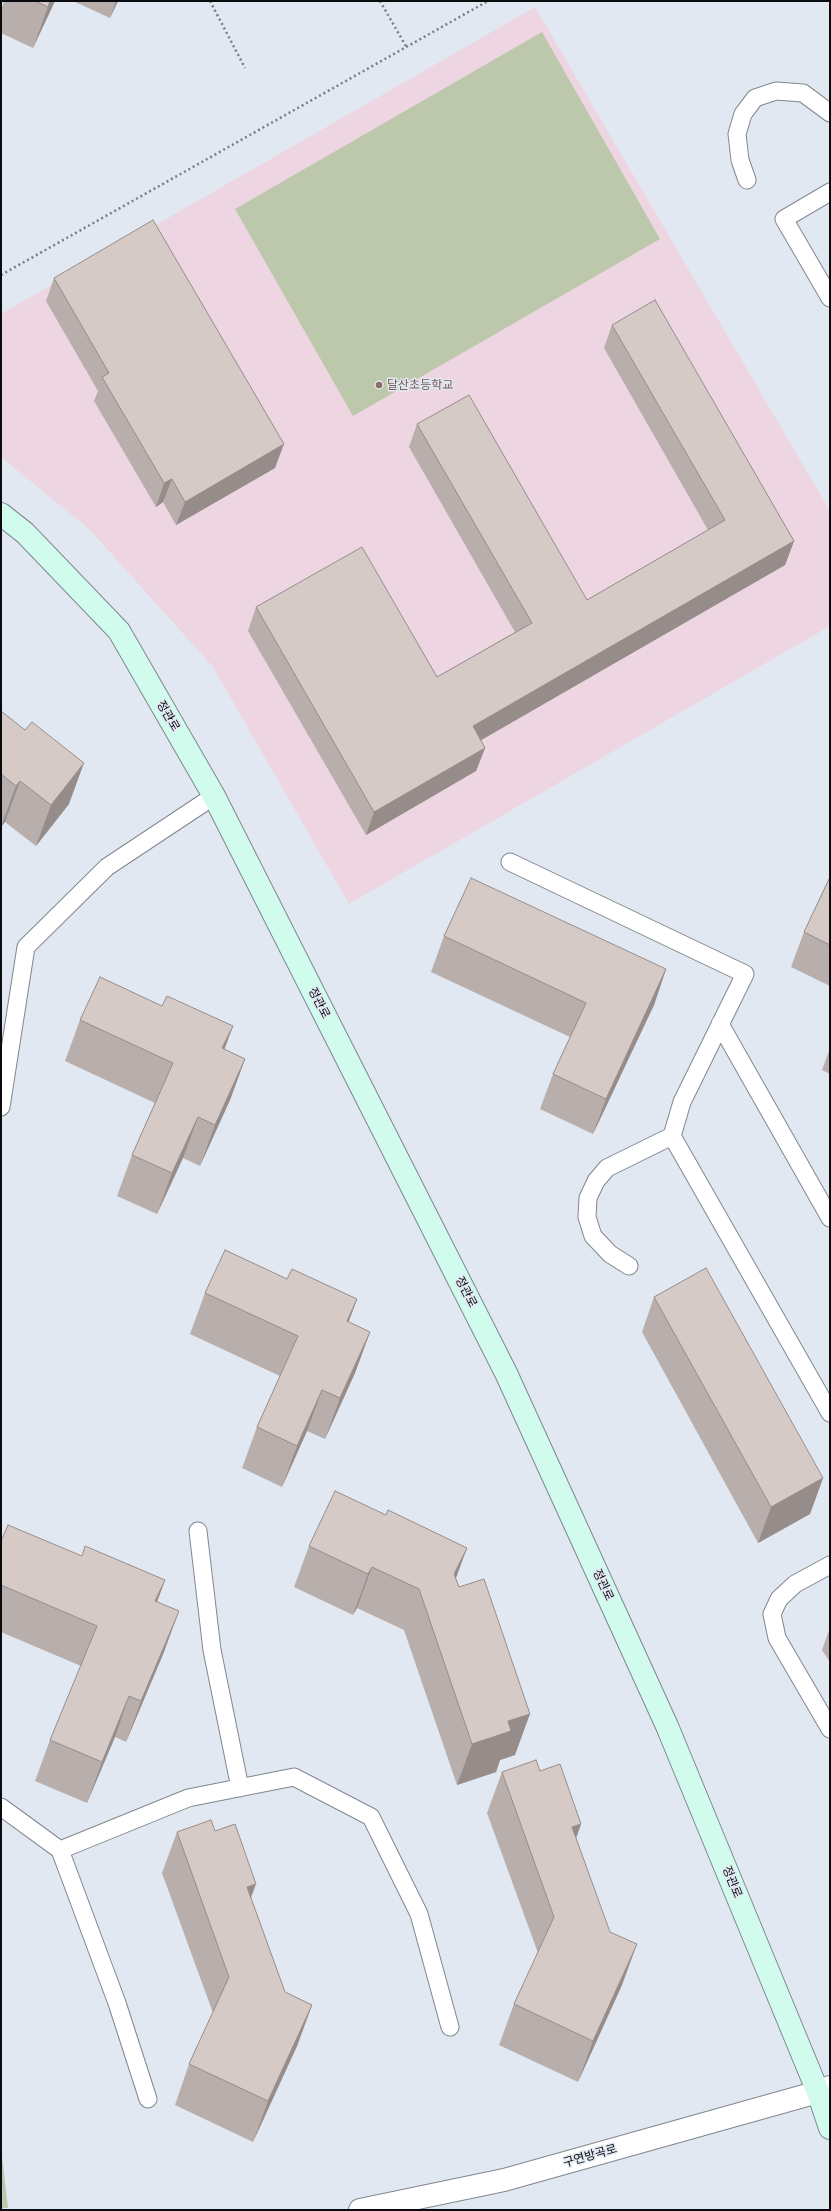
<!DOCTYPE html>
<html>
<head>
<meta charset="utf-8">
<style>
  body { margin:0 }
  #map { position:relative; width:831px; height:2211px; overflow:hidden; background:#e1e8f1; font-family:Raleway,sans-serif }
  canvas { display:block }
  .frame { position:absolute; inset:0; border:2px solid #090b0e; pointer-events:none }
</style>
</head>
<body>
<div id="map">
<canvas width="831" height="2211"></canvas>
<div class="frame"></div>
</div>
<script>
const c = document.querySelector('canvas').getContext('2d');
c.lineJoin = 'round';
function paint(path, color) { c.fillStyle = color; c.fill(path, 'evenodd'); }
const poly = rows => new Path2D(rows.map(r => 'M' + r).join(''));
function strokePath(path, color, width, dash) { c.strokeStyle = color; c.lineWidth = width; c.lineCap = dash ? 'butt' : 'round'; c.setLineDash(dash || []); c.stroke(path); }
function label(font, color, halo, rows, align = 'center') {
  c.font = font + ' Raleway,"Noto Sans KR",sans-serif'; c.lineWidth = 3; c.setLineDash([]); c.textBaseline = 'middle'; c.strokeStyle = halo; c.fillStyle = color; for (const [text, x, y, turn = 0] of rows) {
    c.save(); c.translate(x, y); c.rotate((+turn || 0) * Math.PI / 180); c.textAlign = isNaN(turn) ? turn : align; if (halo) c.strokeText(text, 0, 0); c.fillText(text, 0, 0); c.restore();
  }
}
const education = poly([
  [535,7,830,511,830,626,349,904,213,667,89,529,1,457,1,314]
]);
const green = poly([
  [542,32,660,239,353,416,235,209],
  [1,2148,8,2208,1,2208]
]);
const path = poly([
  [210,1,245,68],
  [380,1,407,48],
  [1,275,488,1]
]);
const lane = poly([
  [747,180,740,160,737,134,743,114,755,98,776,91,803,93,830,113],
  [830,192,784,219,830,298],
  [510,862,745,974,682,1102,672,1136,830,1413],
  [720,1024,830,1218],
  [1,1107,26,947,107,867,214,796],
  [629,1266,610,1254,593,1236,587,1217,588,1198,596,1181,607,1168,672,1136],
  [198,1531,212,1650,240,1788],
  [830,1565,795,1584,779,1599,772,1614,777,1638,830,1729],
  [1,1807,60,1850,117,2003,148,2099],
  [60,1850,188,1798,294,1777,371,1817,419,1914,450,2027]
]);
const street = poly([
  [360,2210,504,2180,818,2092,830,2087]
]);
const secondary = poly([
  [1,514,25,533,119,631,214,796,506,1373,667,1726,818,2092,830,2128]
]);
const wall = poly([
  [4,1,55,1,33,48,1,33,1,10],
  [73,1,118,1,110,18],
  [54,278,275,468,176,525,163,502,156,507,94,401,98,391,46,301],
  [612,325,794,541,785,565,481,740,485,748,476,771,366,835,248,631,256,607,437,677,515,632,409,447,417,424,587,600,708,530,604,348],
  [1,711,69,804,36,846,5,822,1,827],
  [830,877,830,986,791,967,804,932],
  [444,936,666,969,654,1005,593,1134,540,1109,553,1074,570,1037,431,972],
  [162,1006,233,1026,224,1049,245,1059,230,1100,200,1166,183,1158,157,1214,117,1196,132,1155,155,1103,65,1061,80,1020],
  [830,1048,830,1074,822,1070],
  [287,1279,357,1299,348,1322,370,1332,355,1373,325,1439,307,1431,282,1487,242,1468,257,1427,280,1376,190,1334,205,1293],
  [654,1297,823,1478,810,1514,758,1543,642,1332],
  [386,1515,467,1548,455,1578,515,1755,500,1760,496,1772,457,1785,404,1630,357,1608,353,1615,294,1587,309,1546],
  [1,1541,82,1556,165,1580,157,1602,164,1652,126,1742,115,1737,87,1803,35,1781,50,1740,81,1666,1,1632],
  [830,1628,830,1662,822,1650],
  [540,1771,581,1824,576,1839,622,1985,578,2082,499,2045,514,2004,538,1953,487,1813,502,1772],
  [215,1831,251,1898,285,1992,312,2005,297,2046,253,2142,175,2105,189,2064,213,2013,162,1873,177,1832]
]);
const shadedWall = poly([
  [50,1,55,1,33,48,48,7],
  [116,1,118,1,110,18],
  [284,444,275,468,176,525,185,502],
  [172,479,163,502,156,507,164,483],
  [794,541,785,565,464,750,473,726],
  [485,748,476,771,366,835,374,812],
  [84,763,69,804,36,846,51,805],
  [20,781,5,822,1,827,16,786],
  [666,969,654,1005,593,1134,606,1099],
  [233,1026,218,1067,222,1048],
  [245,1059,230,1100,200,1166,215,1125],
  [198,1117,183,1158,157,1214,172,1173],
  [357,1299,342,1340,347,1321],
  [370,1332,355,1373,325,1439,340,1398],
  [322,1390,307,1431,282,1487,297,1446],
  [823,1478,810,1514,758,1543,771,1507],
  [467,1548,452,1589,454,1574],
  [372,1567,357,1608,353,1615,368,1574],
  [165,1580,150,1621,155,1601],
  [179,1611,164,1652,126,1742,141,1701],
  [129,1696,115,1737,87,1803,102,1762],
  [530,1714,515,1755,500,1760,496,1772,457,1785,472,1744,508,1721],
  [581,1824,566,1865,572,1827],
  [256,1884,241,1925,247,1887],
  [637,1944,622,1985,578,2082,593,2041],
  [312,2005,297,2046,253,2142,268,2101]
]);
const building = poly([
  [35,1,50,1,48,7,35,1],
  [153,220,284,444,185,502,172,479,164,483,102,377,109,373,54,278,153,220],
  [655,300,794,541,473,726,485,748,374,812,256,607,362,547,437,677,532,623,417,424,469,395,587,600,725,520,612,325,655,300],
  [1,711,25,730,32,722,84,763,51,805,20,781,16,786,1,774,1,711],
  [830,877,830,945,804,932,830,877],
  [471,878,666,969,606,1099,553,1074,586,1003,444,936,471,878],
  [100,977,162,1006,167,996,233,1026,222,1048,245,1059,215,1125,198,1117,172,1173,132,1155,173,1063,80,1020,100,977],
  [225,1250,287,1279,292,1269,357,1299,347,1321,370,1332,340,1398,322,1390,297,1446,257,1427,298,1336,205,1293,225,1250],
  [706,1268,823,1478,771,1507,654,1297,706,1268],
  [335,1491,386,1515,388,1510,467,1548,454,1574,459,1587,484,1579,530,1714,508,1721,511,1731,472,1744,419,1589,372,1567,368,1574,309,1546,335,1491],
  [8,1525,82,1556,85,1546,165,1580,155,1601,179,1611,141,1701,129,1696,102,1762,50,1740,97,1626,1,1585,1,1541,8,1525],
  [536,1760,540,1771,560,1764,581,1824,572,1827,610,1932,637,1944,593,2041,514,2004,554,1917,502,1772,536,1760],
  [211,1820,215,1831,235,1824,256,1884,247,1887,285,1992,312,2005,268,2101,189,2064,229,1977,177,1832,211,1820]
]);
const markers = [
  [379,385,4,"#8d6e63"]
];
const educationNames = [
  ["달산초등학교",387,385]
];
const streetNames = [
  ["정관로",168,716,60],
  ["정관로",319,1003,63],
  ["정관로",466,1292,63],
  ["정관로",603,1585,65],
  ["정관로",732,1882,68],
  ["구연방곡로",590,2156,-16]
];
paint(education, '#edd6e1');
paint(green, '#bdc7ac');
strokePath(lane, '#81878f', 19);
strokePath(street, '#81878f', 24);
strokePath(secondary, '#81878f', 24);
strokePath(path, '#797d83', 2.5, [2, 3]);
strokePath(lane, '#fff', 17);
strokePath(street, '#fff', 22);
strokePath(secondary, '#d0fbed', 22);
paint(wall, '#b8aeab');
paint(shadedWall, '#968d8b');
paint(building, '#d6cac7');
strokePath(building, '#968d8b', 1);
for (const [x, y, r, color] of markers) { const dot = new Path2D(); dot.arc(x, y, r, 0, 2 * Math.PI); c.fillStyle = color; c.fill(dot); strokePath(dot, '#e1e8f1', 1.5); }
label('12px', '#785e54', '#e1e8f1', educationNames, 'left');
label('12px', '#090b0e', '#e1e8f1', streetNames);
</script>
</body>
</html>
